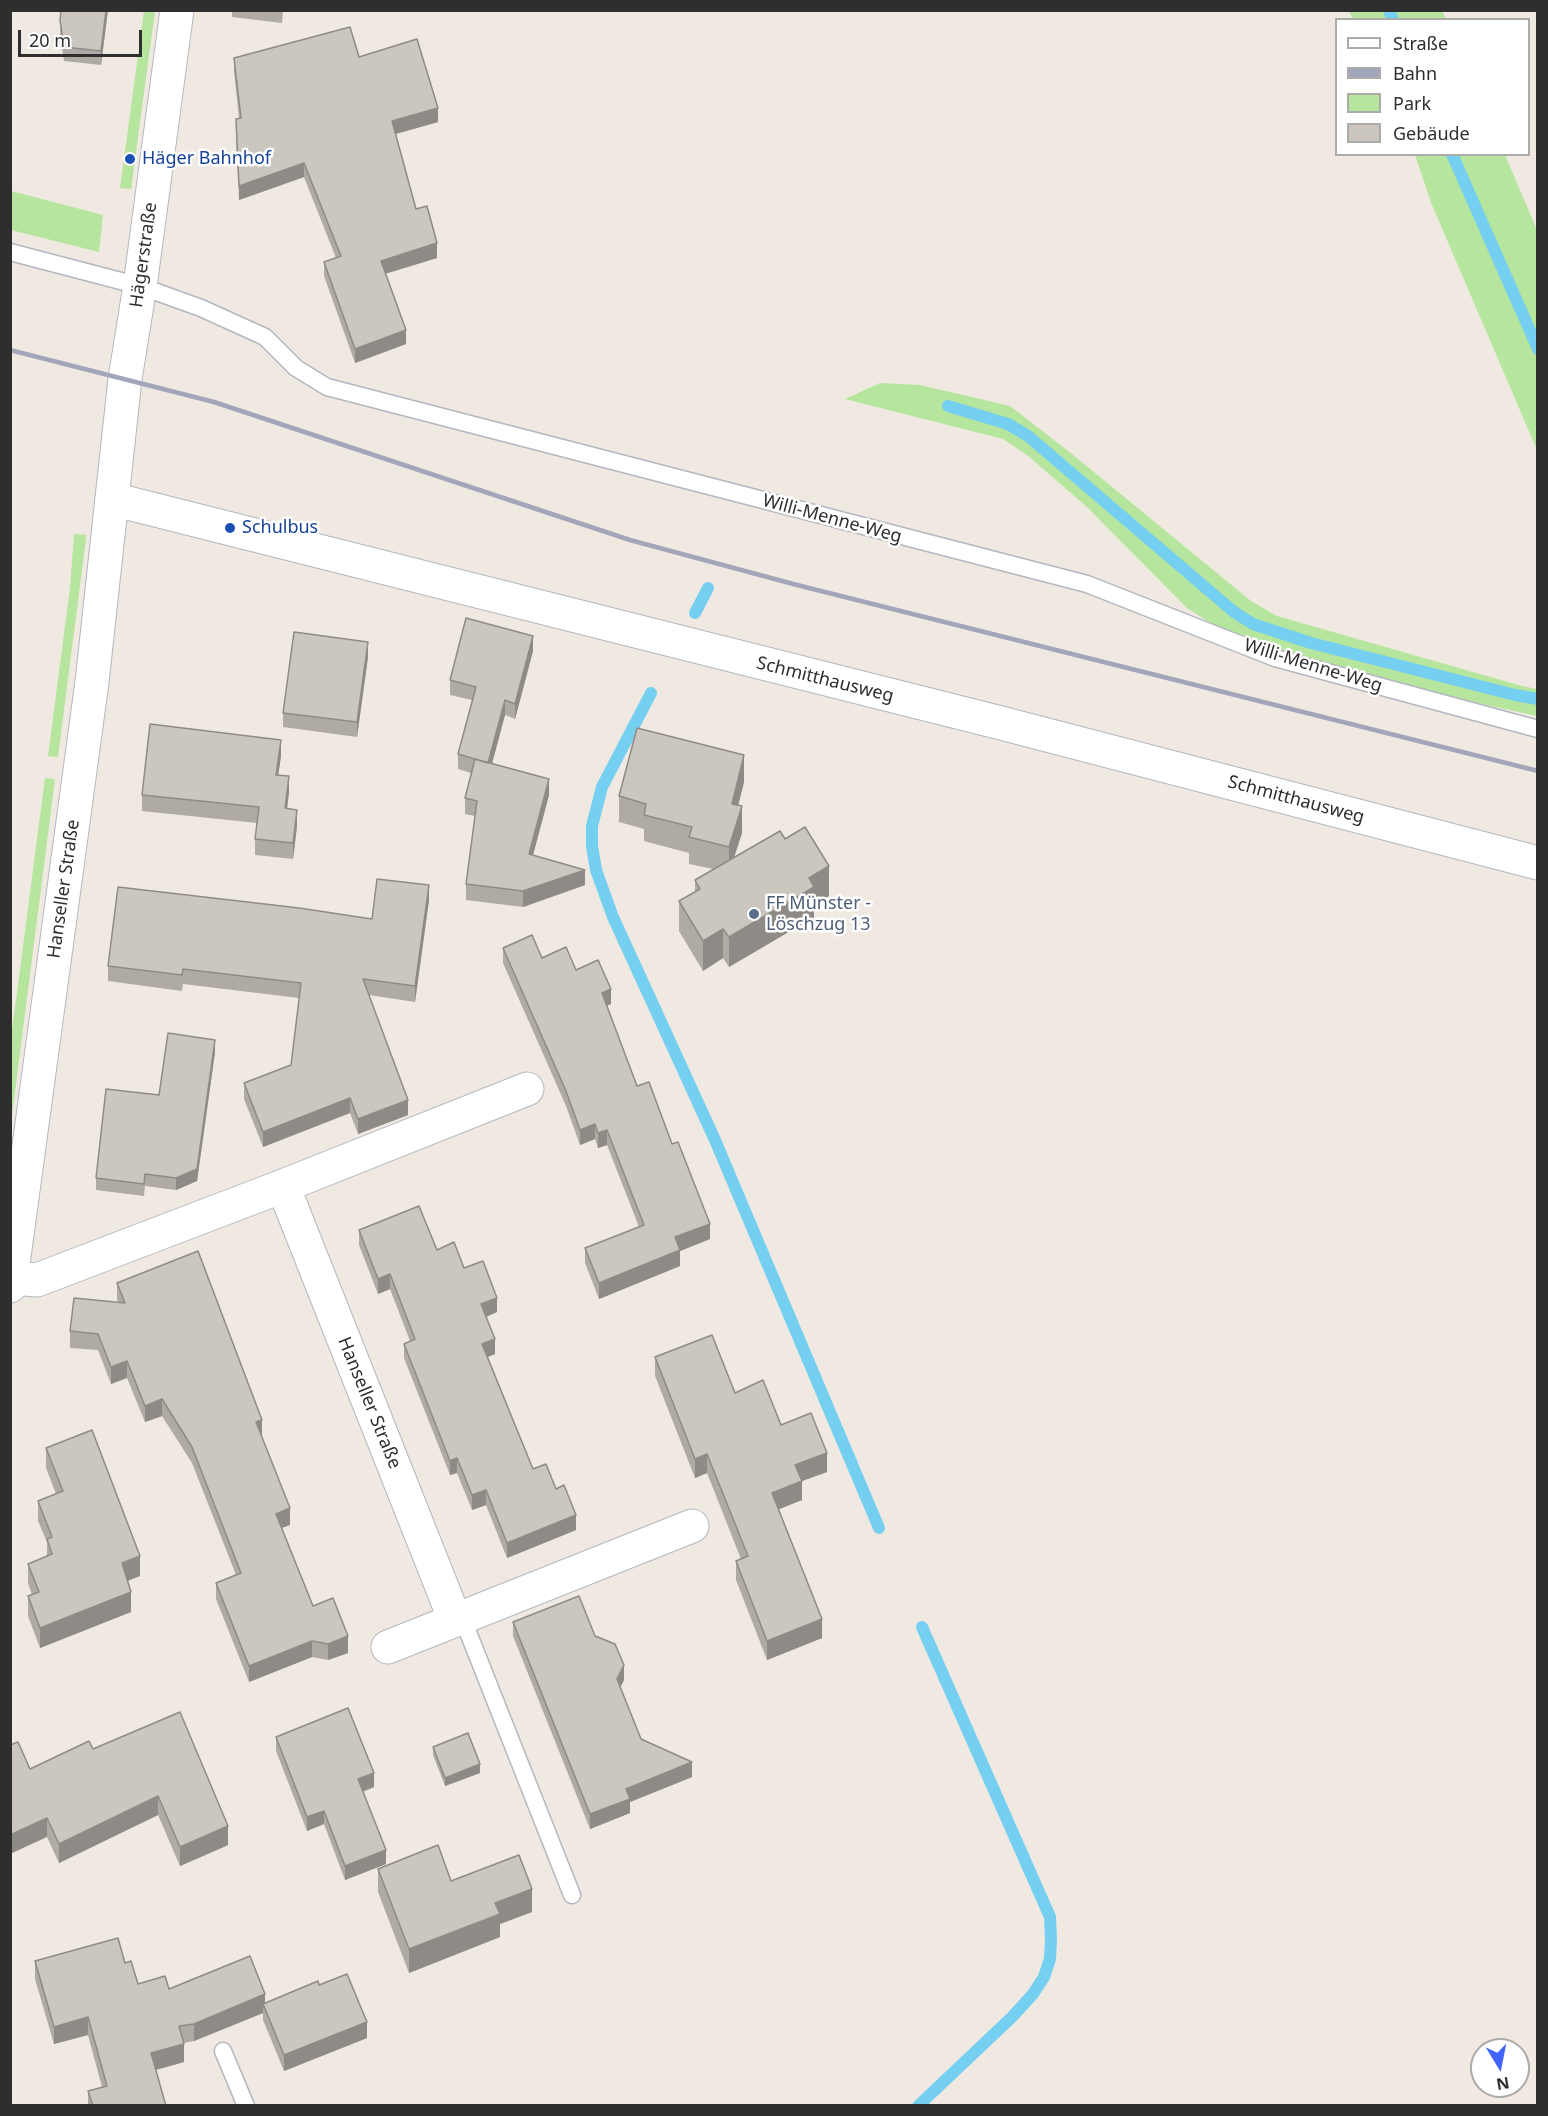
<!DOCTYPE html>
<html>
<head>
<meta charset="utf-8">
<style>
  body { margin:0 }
  #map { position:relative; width:1548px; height:2116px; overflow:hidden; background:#efe9e1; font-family:"Noto Sans",sans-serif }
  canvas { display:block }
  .frame { position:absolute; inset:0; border:12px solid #2e2e2e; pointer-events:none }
  .legend { position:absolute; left:1335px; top:18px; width:195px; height:138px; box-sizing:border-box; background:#fff; border:2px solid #ababab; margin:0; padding:8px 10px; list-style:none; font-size:18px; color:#2e2e2e }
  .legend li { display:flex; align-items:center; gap:12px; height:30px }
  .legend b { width:30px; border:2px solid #ababab }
  .north { position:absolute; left:1470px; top:2038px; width:60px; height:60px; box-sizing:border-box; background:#fff; border:2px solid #ababab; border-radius:50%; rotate:170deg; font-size:16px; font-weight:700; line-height:24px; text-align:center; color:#2e2e2e }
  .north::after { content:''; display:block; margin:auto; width:21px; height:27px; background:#4264fb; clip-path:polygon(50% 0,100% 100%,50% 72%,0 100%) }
  .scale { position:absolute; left:18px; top:30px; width:124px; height:27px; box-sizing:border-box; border:3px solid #2e2e2e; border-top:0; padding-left:8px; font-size:18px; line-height:21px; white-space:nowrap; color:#2e2e2e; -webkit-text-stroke:4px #fff; paint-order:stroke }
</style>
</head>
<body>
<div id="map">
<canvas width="1548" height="2116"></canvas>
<div class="frame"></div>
<ul class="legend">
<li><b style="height:8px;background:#fff"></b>Straße</li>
<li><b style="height:8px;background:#a3a6b8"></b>Bahn</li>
<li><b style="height:16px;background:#b6e59e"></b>Park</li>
<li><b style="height:16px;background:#cbc7bf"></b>Gebäude</li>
</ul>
<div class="north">N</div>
<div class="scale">20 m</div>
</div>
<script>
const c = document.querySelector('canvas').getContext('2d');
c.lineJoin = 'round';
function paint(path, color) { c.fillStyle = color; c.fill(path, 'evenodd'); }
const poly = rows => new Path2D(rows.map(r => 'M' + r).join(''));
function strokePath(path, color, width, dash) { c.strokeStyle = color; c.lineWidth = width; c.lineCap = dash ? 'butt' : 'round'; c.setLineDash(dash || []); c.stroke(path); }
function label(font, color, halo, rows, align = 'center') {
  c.font = font + ' "Noto Sans",sans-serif'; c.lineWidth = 5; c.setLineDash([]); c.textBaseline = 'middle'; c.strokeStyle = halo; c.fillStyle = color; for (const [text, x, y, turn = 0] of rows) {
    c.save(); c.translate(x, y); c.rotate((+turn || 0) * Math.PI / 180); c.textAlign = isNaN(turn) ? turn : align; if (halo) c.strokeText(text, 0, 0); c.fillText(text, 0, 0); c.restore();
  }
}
const green = poly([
  [144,11,155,11,131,189,120,188],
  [1349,11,1442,11,1446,19,1353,19],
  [1415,155,1505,155,1537,230,1537,450,1432,205],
  [11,191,103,215,99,252,11,230],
  [880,383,920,385,1010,406,1072,454,1251,601,1277,616,1522,686,1537,689,1537,716,1450,697,1314,661,1214,625,1187,608,1087,507,1027,455,1003,439,845,399],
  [74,534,86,535,86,539,58,757,48,756,70,588],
  [45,778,55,779,11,1123,11,1038]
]);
const stream = poly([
  [1389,10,1393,20],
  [1452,154,1538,349],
  [948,406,1008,424,1028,436,1234,612,1253,624,1311,643,1515,695,1538,699],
  [695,613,708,588],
  [651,693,602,787,592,826,592,846,596,870,613,917,715,1140,879,1528],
  [918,2106,1012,2017,1033,1994,1044,1977,1050,1959,1051,1939,1050,1917,922,1627]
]);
const lane = poly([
  [10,252,140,286,201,308,265,337,296,368,327,387,1087,584,1275,658,1538,729],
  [462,1617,572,1895],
  [223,2051,246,2106]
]);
const street = poly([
  [112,499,1001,723,1538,863],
  [283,1186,455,1620],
  [12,1278,37,1280,283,1186,527,1089],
  [388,1647,692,1526]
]);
const secondary = poly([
  [10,1286,92,682,125,379,140,286,177,10]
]);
const rail = poly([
  [10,350,214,402,630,540,797,585,1538,771]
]);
const wall = poly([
  [61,10,108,10,101,65,64,61,60,33],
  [232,10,283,10,282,23,232,17],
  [359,57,438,122,395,134,416,209,437,258,385,274,406,344,355,363,324,276,324,262,336,258,304,177,239,200,236,133,236,119,239,118,234,72,234,58],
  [533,651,515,719,505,715,492,764,549,795,533,855,585,885,523,907,466,900,466,884,475,816,465,814,465,798,471,773,458,769,458,754,472,700,450,695,450,680],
  [368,657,357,737,283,727,283,713],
  [281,756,278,775,289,792,287,809,297,826,293,859,255,855,255,839,257,823,142,811,142,795],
  [744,782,738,805,742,833,734,857,785,839,829,896,814,905,814,917,729,967,723,958,703,971,679,931,679,901,695,892,695,880,713,869,689,864,689,853,644,841,644,829,619,822,619,796],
  [429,900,415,1002,369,995,408,1115,358,1134,350,1113,263,1147,244,1099,244,1083,291,1065,299,998,183,984,182,991,108,981,108,966,372,919],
  [503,948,576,970,611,1004,606,1006,637,1086,710,1239,680,1251,680,1266,599,1299,585,1263,585,1248,639,1227,607,1145,598,1148,595,1139,580,1145,566,1106,503,963],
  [215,1052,197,1181,176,1190,145,1186,144,1196,96,1190,96,1178,159,1095],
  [359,1230,437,1250,464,1268,497,1312,486,1317,495,1354,488,1357,533,1469,556,1489,576,1530,507,1558,486,1505,472,1510,457,1473,450,1475,404,1358,404,1344,410,1341,390,1289,378,1294,359,1245],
  [117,1283,261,1437,290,1525,281,1528,313,1606,348,1653,328,1660,312,1657,249,1682,216,1599,216,1583,236,1575,192,1463,162,1416,145,1422,127,1378,111,1384,98,1350,70,1348,70,1331,118,1302,117,1300],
  [655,1357,735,1393,781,1425,827,1472,802,1481,802,1500,779,1509,822,1638,767,1660,736,1580,736,1561,741,1559,707,1473,695,1478,655,1376],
  [46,1448,140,1576,127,1581,131,1612,40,1648,28,1616,28,1596,32,1595,28,1583,28,1564,47,1556,47,1542,38,1521,38,1501,56,1494,46,1468],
  [513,1622,595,1636,624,1680,620,1687,641,1739,692,1777,630,1802,630,1813,590,1829,513,1636],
  [276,1737,374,1787,363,1792,386,1864,345,1880,324,1824,307,1831,276,1751],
  [433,1747,480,1773,445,1786,433,1755],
  [93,1749,228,1845,180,1866,158,1815,59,1863,47,1837,30,1769],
  [378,1869,451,1881,532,1912,500,1924,500,1937,409,1973,378,1892],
  [35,1961,125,1963,138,1984,265,2003,319,1985,367,2038,284,2071,263,2020,263,2013,194,2041,183,2043,184,2062,156,2070,166,2106,88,2106,88,2091,102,2087,88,2035,54,2044,35,1979]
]);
const shadedWall = poly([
  [106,10,108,10,101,65,101,51],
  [438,108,438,122,392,135,392,121],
  [304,163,304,177,239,200,239,186],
  [437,243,437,258,381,275,381,261],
  [406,330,406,344,355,363,355,349],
  [533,636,533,651,515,719,515,704],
  [368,642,368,657,357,737,357,722],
  [505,700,505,715,488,778,488,763],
  [281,740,281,756,276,790,276,775],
  [744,755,744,782,732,830,732,804],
  [289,776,289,792,285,824,285,808],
  [549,779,549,795,529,870,529,854],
  [742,806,742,833,729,873,729,847],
  [297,810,297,826,293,859,293,843],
  [829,866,829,896,814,905,814,917,729,967,729,937,809,878],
  [585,870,585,885,523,907,523,891],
  [429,885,429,900,415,1002,415,986],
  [723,929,723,958,703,971,703,941],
  [611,989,611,1004,602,1008,602,993],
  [215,1040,215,1052,197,1181,176,1190,176,1178],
  [350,1098,350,1113,263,1147,263,1132],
  [408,1100,408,1115,358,1134,358,1119],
  [595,1124,595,1139,580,1145,580,1130],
  [607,1130,607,1145,598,1148,598,1133],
  [710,1224,710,1239,680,1251,680,1266,599,1299,599,1283,675,1237],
  [390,1274,390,1289,378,1294,378,1279],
  [497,1298,497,1312,481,1319,481,1304],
  [495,1339,495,1354,482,1359,482,1344],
  [127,1361,127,1378,111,1384,111,1367],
  [162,1399,162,1416,145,1422,145,1406],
  [262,1420,262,1437,256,1422],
  [827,1453,827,1472,802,1481,802,1500,772,1512,772,1493,795,1465],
  [707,1454,707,1473,695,1478,695,1459],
  [457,1458,457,1473,450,1475,450,1461],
  [486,1490,486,1505,472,1510,472,1495],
  [290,1508,290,1525,276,1530,276,1514],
  [576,1515,576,1530,507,1558,507,1543],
  [140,1556,140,1576,122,1583,122,1563],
  [131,1592,131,1612,40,1648,40,1628],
  [822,1619,822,1638,767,1660,767,1641],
  [348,1636,348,1653,328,1660,328,1644],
  [312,1641,312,1657,249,1682,249,1666],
  [624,1665,624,1680,617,1694,617,1679],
  [692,1762,692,1777,630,1802,630,1813,590,1829,590,1814,626,1789],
  [480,1764,480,1773,445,1786,445,1778],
  [374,1773,374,1787,358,1793,358,1779],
  [158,1796,158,1815,59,1863,59,1844],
  [324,1811,324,1824,307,1831,307,1817],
  [47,1818,47,1837,10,1854,10,1835],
  [228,1826,228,1845,180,1866,180,1847],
  [386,1850,386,1864,345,1880,345,1866],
  [532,1889,532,1912,500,1924,500,1937,409,1973,409,1949,495,1903],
  [265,1994,265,2009,263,2004,263,2013,194,2041,194,2024],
  [88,2017,88,2035,54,2044,54,2027],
  [367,2022,367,2038,284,2071,284,2055],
  [184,2044,184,2062,151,2071,151,2053]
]);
const building = poly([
  [61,10,106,10,101,51,64,47,60,20,61,10],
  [350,27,359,57,417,39,438,108,392,121,416,209,427,206,437,243,381,261,406,330,355,349,324,262,341,256,304,163,239,186,236,119,241,118,234,58,350,27],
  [466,618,533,636,515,704,505,700,488,763,458,754,476,687,450,680,466,618],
  [294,632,368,642,357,722,283,713,294,632],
  [150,724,281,740,276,775,289,776,285,808,297,810,293,843,255,839,259,807,142,795,150,724],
  [637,728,744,755,732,804,742,806,729,847,689,837,692,827,644,815,646,804,619,796,637,728],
  [475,759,549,779,529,854,585,870,523,891,466,884,477,801,465,798,475,759],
  [805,827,829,866,809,878,814,887,729,937,723,929,703,941,679,901,700,889,695,880,780,831,785,839,805,827],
  [377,879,429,885,415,986,363,979,408,1100,358,1119,350,1098,263,1132,244,1083,291,1065,301,983,183,969,182,975,108,966,118,887,299,908,372,919,377,879],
  [532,935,542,958,566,947,576,970,598,960,611,989,602,993,637,1086,649,1082,672,1144,678,1142,710,1224,675,1237,680,1250,599,1283,585,1248,644,1225,607,1130,598,1133,595,1124,580,1130,566,1091,503,948,532,935],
  [168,1033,215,1040,197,1169,176,1178,145,1174,144,1184,96,1178,106,1089,159,1095,168,1033],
  [419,1206,437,1250,454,1242,464,1268,483,1261,497,1298,481,1304,495,1339,482,1344,533,1469,546,1464,556,1489,564,1485,576,1515,507,1543,486,1490,472,1495,457,1458,450,1461,404,1344,415,1339,390,1274,378,1279,359,1230,419,1206],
  [198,1251,262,1420,256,1422,290,1508,276,1514,313,1606,333,1598,348,1636,328,1644,312,1641,249,1666,216,1583,241,1573,192,1447,162,1399,145,1406,127,1361,111,1367,98,1334,70,1331,74,1298,125,1303,117,1283,198,1251],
  [712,1335,735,1393,763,1380,781,1425,811,1413,827,1453,795,1465,802,1481,772,1493,822,1619,767,1641,736,1561,748,1556,707,1454,695,1459,655,1357,712,1335],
  [92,1430,140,1556,122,1563,131,1592,40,1628,28,1596,39,1592,28,1564,52,1554,47,1539,52,1537,38,1501,63,1491,46,1448,92,1430],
  [579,1596,595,1636,615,1644,624,1665,617,1679,641,1739,692,1762,626,1789,630,1799,590,1814,513,1622,579,1596],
  [348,1708,374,1773,358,1779,386,1850,345,1866,324,1811,307,1817,276,1737,348,1708],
  [180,1712,228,1826,180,1847,158,1796,59,1844,47,1818,10,1835,10,1745,18,1742,30,1769,89,1741,93,1749,180,1712],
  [468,1733,480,1764,445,1778,433,1747,468,1733],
  [438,1845,451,1881,519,1855,532,1889,495,1903,500,1914,409,1949,378,1869,438,1845],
  [118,1938,125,1963,131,1961,138,1984,165,1976,169,1989,250,1956,265,1994,194,2024,179,2026,184,2044,151,2053,166,2106,93,2106,88,2091,107,2086,88,2017,54,2027,35,1961,118,1938],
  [347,1974,367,2022,284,2055,263,2004,318,1981,319,1985,347,1974]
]);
const markers = [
  [130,159,6,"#1a4fb4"],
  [230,528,6,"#1a4fb4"],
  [754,914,6,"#5c6f8a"]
];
const transitNames = [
  ["Häger Bahnhof",142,159],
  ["Schulbus",242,528]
];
const streetNames = [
  ["Hägerstraße",144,255,-82],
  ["Willi-Menne-Weg",832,519,15],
  ["Willi-Menne-Weg",1313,666,17],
  ["Schmitthausweg",825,680,14],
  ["Schmitthausweg",1296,800,15],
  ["Hanseller Straße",64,889,-82],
  ["Hanseller Straße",369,1403,68]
];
const serviceNames = [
  ["FF Münster -",766,904],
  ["Löschzug 13",766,925]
];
paint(green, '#b6e59e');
strokePath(stream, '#75cff0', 12);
strokePath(lane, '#b4b7c1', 19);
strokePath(street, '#b4b7c1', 35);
strokePath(secondary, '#b4b7c1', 35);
strokePath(lane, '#fff', 16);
strokePath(street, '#fff', 33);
strokePath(secondary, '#fff', 33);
strokePath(rail, '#a3a6b8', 4.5);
paint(wall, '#afaba4');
paint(shadedWall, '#8e8b86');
paint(building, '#cbc7bf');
strokePath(building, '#8e8b86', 1.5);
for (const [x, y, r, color] of markers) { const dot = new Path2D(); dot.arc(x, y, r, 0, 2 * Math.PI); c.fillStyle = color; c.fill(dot); strokePath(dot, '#fff', 2); }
label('18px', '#164399', '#fff', transitNames, 'left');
label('18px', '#2e2e2e', '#fff', streetNames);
label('18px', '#4e5e75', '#fff', serviceNames, 'left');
</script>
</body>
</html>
